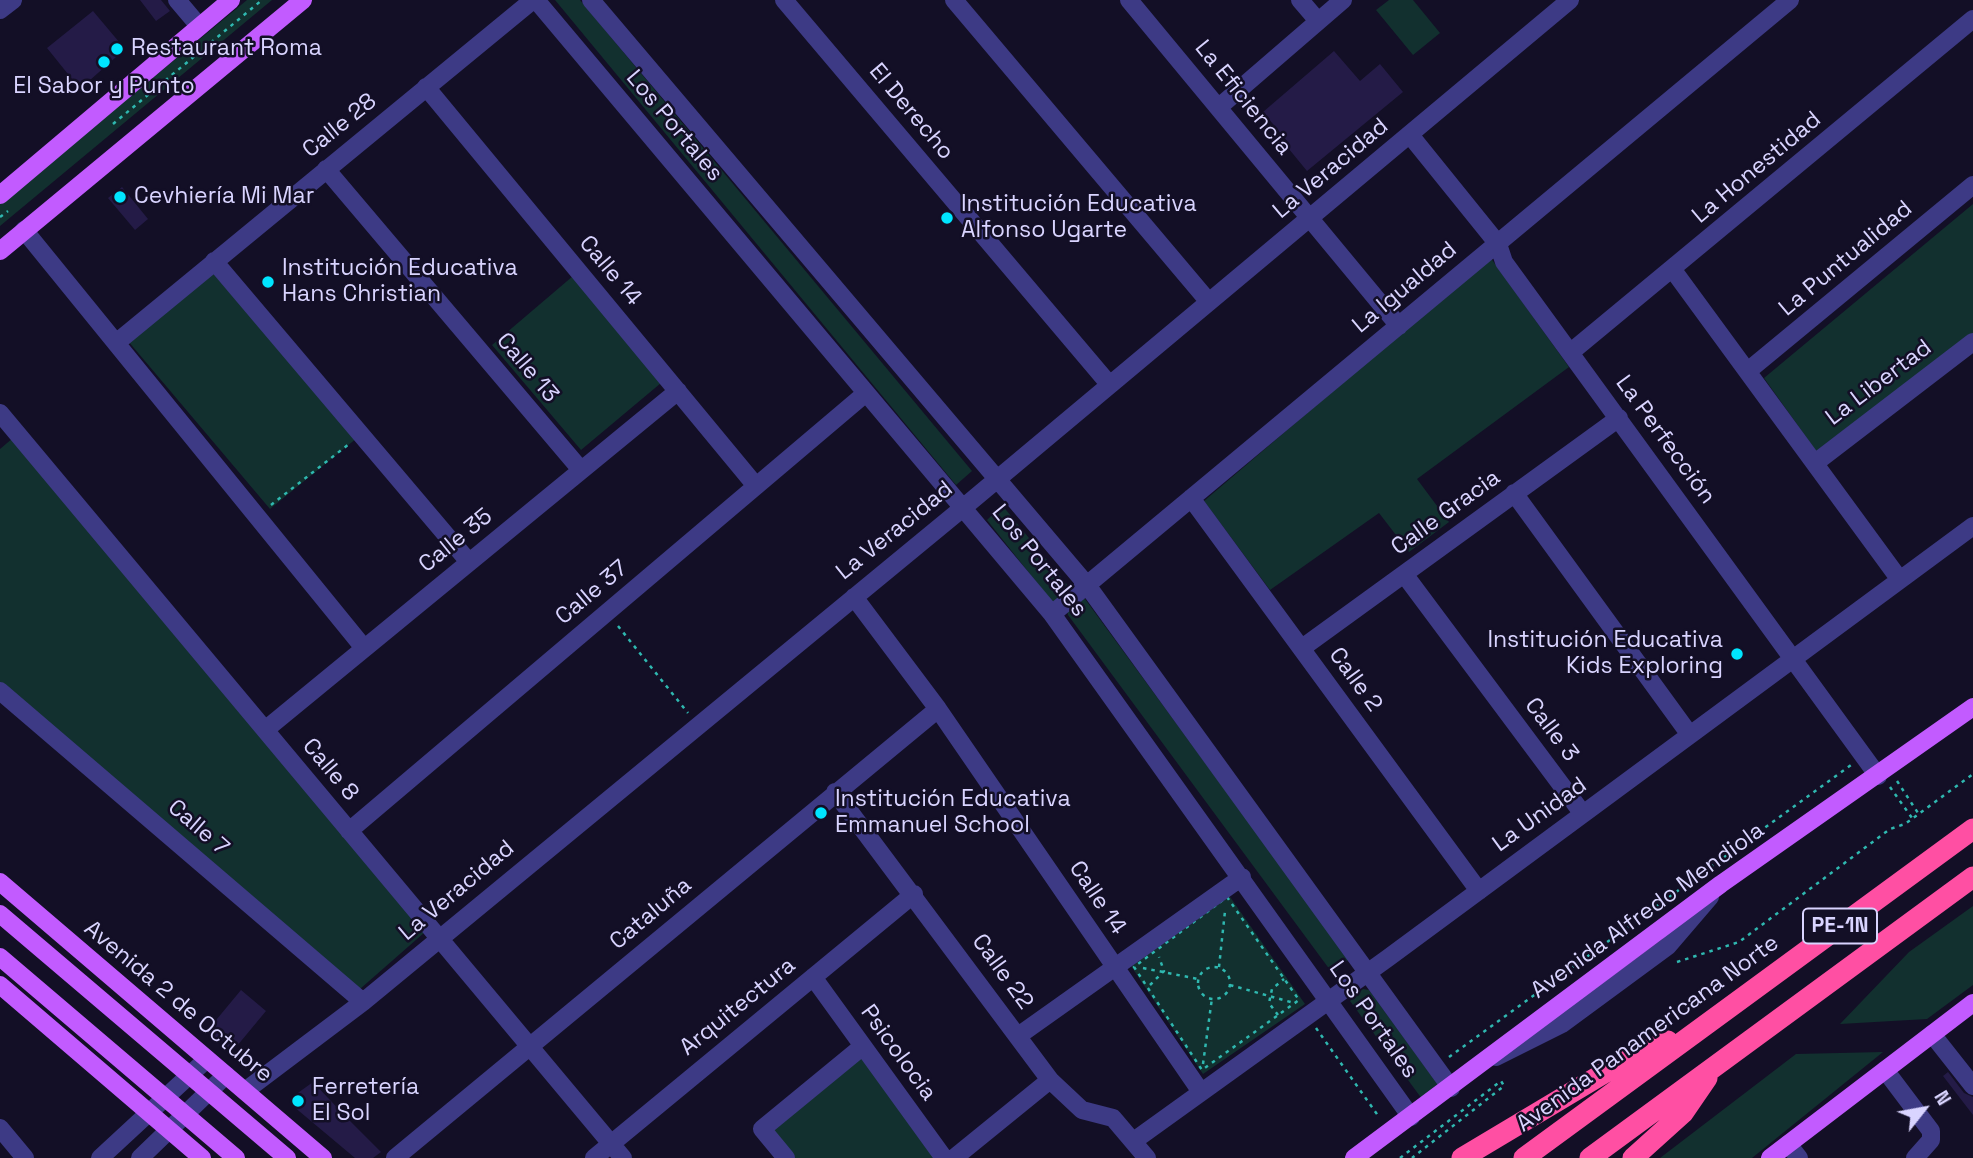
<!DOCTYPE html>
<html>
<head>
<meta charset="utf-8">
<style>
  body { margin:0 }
  #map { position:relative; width:1973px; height:1158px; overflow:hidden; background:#130f26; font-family:"Space Grotesk",sans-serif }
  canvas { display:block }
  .north { position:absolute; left:1889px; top:1074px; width:70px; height:70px; -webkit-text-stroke:5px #130f26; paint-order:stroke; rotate:59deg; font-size:19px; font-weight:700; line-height:28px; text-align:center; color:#d9d4ff }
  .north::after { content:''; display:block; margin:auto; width:24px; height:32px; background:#d9d4ff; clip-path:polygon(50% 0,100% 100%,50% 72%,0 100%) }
</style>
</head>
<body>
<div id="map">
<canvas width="1973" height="1158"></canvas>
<div class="north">N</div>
</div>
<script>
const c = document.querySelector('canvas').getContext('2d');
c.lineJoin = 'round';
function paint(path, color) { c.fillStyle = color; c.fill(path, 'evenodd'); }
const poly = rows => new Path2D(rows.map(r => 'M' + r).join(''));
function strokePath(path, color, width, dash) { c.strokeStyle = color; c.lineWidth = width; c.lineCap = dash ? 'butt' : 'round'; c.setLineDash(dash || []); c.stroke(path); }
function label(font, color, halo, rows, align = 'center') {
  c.font = font + ' "Space Grotesk",sans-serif'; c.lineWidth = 5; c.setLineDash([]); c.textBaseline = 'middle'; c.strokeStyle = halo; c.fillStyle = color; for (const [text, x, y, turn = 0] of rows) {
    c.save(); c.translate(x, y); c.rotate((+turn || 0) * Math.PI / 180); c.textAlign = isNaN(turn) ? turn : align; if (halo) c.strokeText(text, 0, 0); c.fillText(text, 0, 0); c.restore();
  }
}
const green = poly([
  [247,0,272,0,0,226,0,204],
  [555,0,580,0,972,471,956,485],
  [1389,0,1413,0,1440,33,1413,55,1376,10],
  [1973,204,1973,334,1816,451,1764,378],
  [1490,257,1569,367,1417,479,1449,522,1409,552,1379,513,1270,590,1204,501],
  [211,271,357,438,270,509,128,341],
  [573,276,661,383,581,450,492,345],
  [13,438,425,932,360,989,0,684,0,449],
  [1002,505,1069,587,1053,603,987,520],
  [1079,597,1085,599,1349,959,1333,974,1068,615,1067,609],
  [1228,894,1305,1004,1203,1074,1131,966],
  [1973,906,1973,985,1927,1019,1840,1024,1909,952],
  [1363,989,1369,990,1439,1086,1422,1099,1350,1001],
  [862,1051,939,1158,792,1158,769,1128],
  [1883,1052,1752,1158,1660,1158,1796,1054]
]);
const building = poly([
  [140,0,161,0,170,11,156,21],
  [93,11,125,49,80,89,47,48],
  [1334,51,1360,81,1380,64,1403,92,1307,171,1284,143,1287,141,1263,112],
  [122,187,148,219,135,230,108,198],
  [241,990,266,1011,232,1052,207,1031],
  [1948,1072,1964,1093,1973,1097,1973,1115,1943,1076],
  [313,1082,346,1117,381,1152,373,1158,355,1158,293,1106,295,1095]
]);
const path = poly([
  [113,124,262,0],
  [0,217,8,211],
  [271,505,349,444],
  [618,626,688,713],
  [1897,781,1918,813],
  [1890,787,1912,818],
  [1227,897,1299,1000,1202,1070,1134,967,1227,897],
  [1677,962,1739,942,1890,829,1905,824,1973,774],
  [1219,967,1225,911],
  '1198 983a16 16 0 1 1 32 0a16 16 0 1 1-32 0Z',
  [1143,968,1198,979],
  [1150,985,1164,971,1159,957],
  [1230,985,1294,1003],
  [1278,1015,1269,1003,1272,989,1284,979],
  [1316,1028,1379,1117],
  [1449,1057,1851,765],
  [1203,1064,1212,998],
  [1400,1158,1501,1081,1504,1086,1412,1158]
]);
const minor = poly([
  [177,0,199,26],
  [536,0,1052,614,1411,1117],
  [591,0,1087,585,1451,1088],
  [784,0,1109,384],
  [954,0,1209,302],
  [1129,0,1399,326],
  [1300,0,1318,21],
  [0,10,13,0],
  [426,87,756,486],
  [1219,107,1343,0],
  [1410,135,1498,244,1504,262,1878,776],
  [326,169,581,470],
  [24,230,364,648],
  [214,261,469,562],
  [1673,270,1900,580],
  [116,343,533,0],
  [1571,352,1973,19],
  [1749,370,1973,185],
  [0,413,623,1158],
  [1815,463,1973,342],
  [1514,493,1690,735],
  [1191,498,1479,891],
  [1404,574,1583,814],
  [854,597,938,709,1201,1092],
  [1052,614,1790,0],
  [1302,648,1619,418],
  [0,691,363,1002],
  [265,730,678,391],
  [835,792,1050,1080,1082,1110,1113,1118,1147,1158],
  [349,831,866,393],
  [813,977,944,1158],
  [1932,1034,1973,1086],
  [1018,1036,1242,877],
  [1496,1057,1562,1024,1668,946,1710,897],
  [1885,1070,1931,1131,1931,1140,1915,1158],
  [245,1091,363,1002,964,507,1570,0],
  [0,1128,25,1158],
  [1135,1140,1388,958,1973,526],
  [1788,1144,1799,1158],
  [100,1158,207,1059],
  [140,1158,226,1075],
  [395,1158,938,709],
  [594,1158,914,894],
  [786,1158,762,1129,863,1046],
  [954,1158,1050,1080]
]);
const major = poly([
  [0,195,231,0],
  [0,251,303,0],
  [0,882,323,1158],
  [0,914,287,1158],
  [0,957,236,1158],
  [0,985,202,1158],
  [1354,1158,1721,884,1973,707],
  [1770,1158,1973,1003]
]);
const highway = poly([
  [1462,1158,1626,1060,1668,1041],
  [1524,1158,1973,829],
  [1590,1158,1973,877],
  [1633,1158,1683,1113,1707,1078]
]);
const markers = [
  [117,49,7,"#00e5ff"],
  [104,62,7,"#00e5ff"],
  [120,197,7,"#00e5ff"],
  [947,218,7,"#00e5ff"],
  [268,282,7,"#00e5ff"],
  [1737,654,7,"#00e5ff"],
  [821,813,7,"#00e5ff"],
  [298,1101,7,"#00e5ff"]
];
const shields = [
  [1840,926,74]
];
const shieldNames = [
  ["PE-1N",1840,926]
];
const poiNames = [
  ["Restaurant Roma",131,49],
  ["El Sabor y Punto",104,87,"center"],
  ["Cevhiería Mi Mar",134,197],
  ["Institución Educativa",961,205],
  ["Alfonso Ugarte",961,231],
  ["Institución Educativa",282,269],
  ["Hans Christian",282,295],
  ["Institución Educativa",1723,641,"right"],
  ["Kids Exploring",1723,667,"right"],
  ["Institución Educativa",835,800],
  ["Emmanuel School",835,826],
  ["Ferretería",312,1088],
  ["El Sol",312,1114]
];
const streetNames = [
  ["La Eficiencia",1243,98,51],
  ["El Derecho",911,112,50],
  ["Calle 28",340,126,-39],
  ["Los Portales",674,126,50],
  ["La Honestidad",1757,168,-40],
  ["La Veracidad",1331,169,-40],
  ["La Puntualidad",1846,259,-40],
  ["Calle 14",610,271,50],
  ["La Igualdad",1405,288,-40],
  ["Calle 13",527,368,50],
  ["La Libertad",1879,383,-37],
  ["La Perfección",1665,440,54],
  ["Calle Gracia",1446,513,-36],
  ["La Veracidad",895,531,-39],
  ["Calle 35",456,541,-39],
  ["Los Portales",1039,561,51],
  ["Calle 37",592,593,-40],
  ["Calle 2",1355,680,54],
  ["Calle 3",1551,730,53],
  ["Calle 8",330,770,50],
  ["La Unidad",1540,815,-36],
  ["Calle 7",198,828,41],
  ["La Veracidad",457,891,-40],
  ["Calle 14",1097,898,56],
  ["Avenida Alfredo Mendiola",1648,911,-36],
  ["Cataluña",651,914,-40],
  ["Calle 22",1002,972,54],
  ["Avenida 2 de Octubre",178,1002,40],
  ["Arquitectura",738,1007,-39],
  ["Los Portales",1373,1020,55],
  ["Avenida Panamericana Norte",1648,1034,-36],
  ["Psicolocia",898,1053,54]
];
paint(green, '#12302f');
paint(building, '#241b47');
strokePath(path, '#2fb8b0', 2.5, [3.5, 5]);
strokePath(minor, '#3d3a85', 18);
strokePath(major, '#c25bff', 18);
strokePath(highway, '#ff4fa3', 21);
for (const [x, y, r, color] of markers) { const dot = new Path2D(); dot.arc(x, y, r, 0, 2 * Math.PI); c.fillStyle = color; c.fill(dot); strokePath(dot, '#130f26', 2.5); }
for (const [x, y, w] of shields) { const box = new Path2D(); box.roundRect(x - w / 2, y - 17.5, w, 35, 5); c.fillStyle = '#130f26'; c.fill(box); strokePath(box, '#d9d4ff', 2); }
label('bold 21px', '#d9d4ff', null, shieldNames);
label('23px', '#d9d4ff', '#130f26', poiNames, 'left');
label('23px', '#d9d4ff', '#130f26', streetNames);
</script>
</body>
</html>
